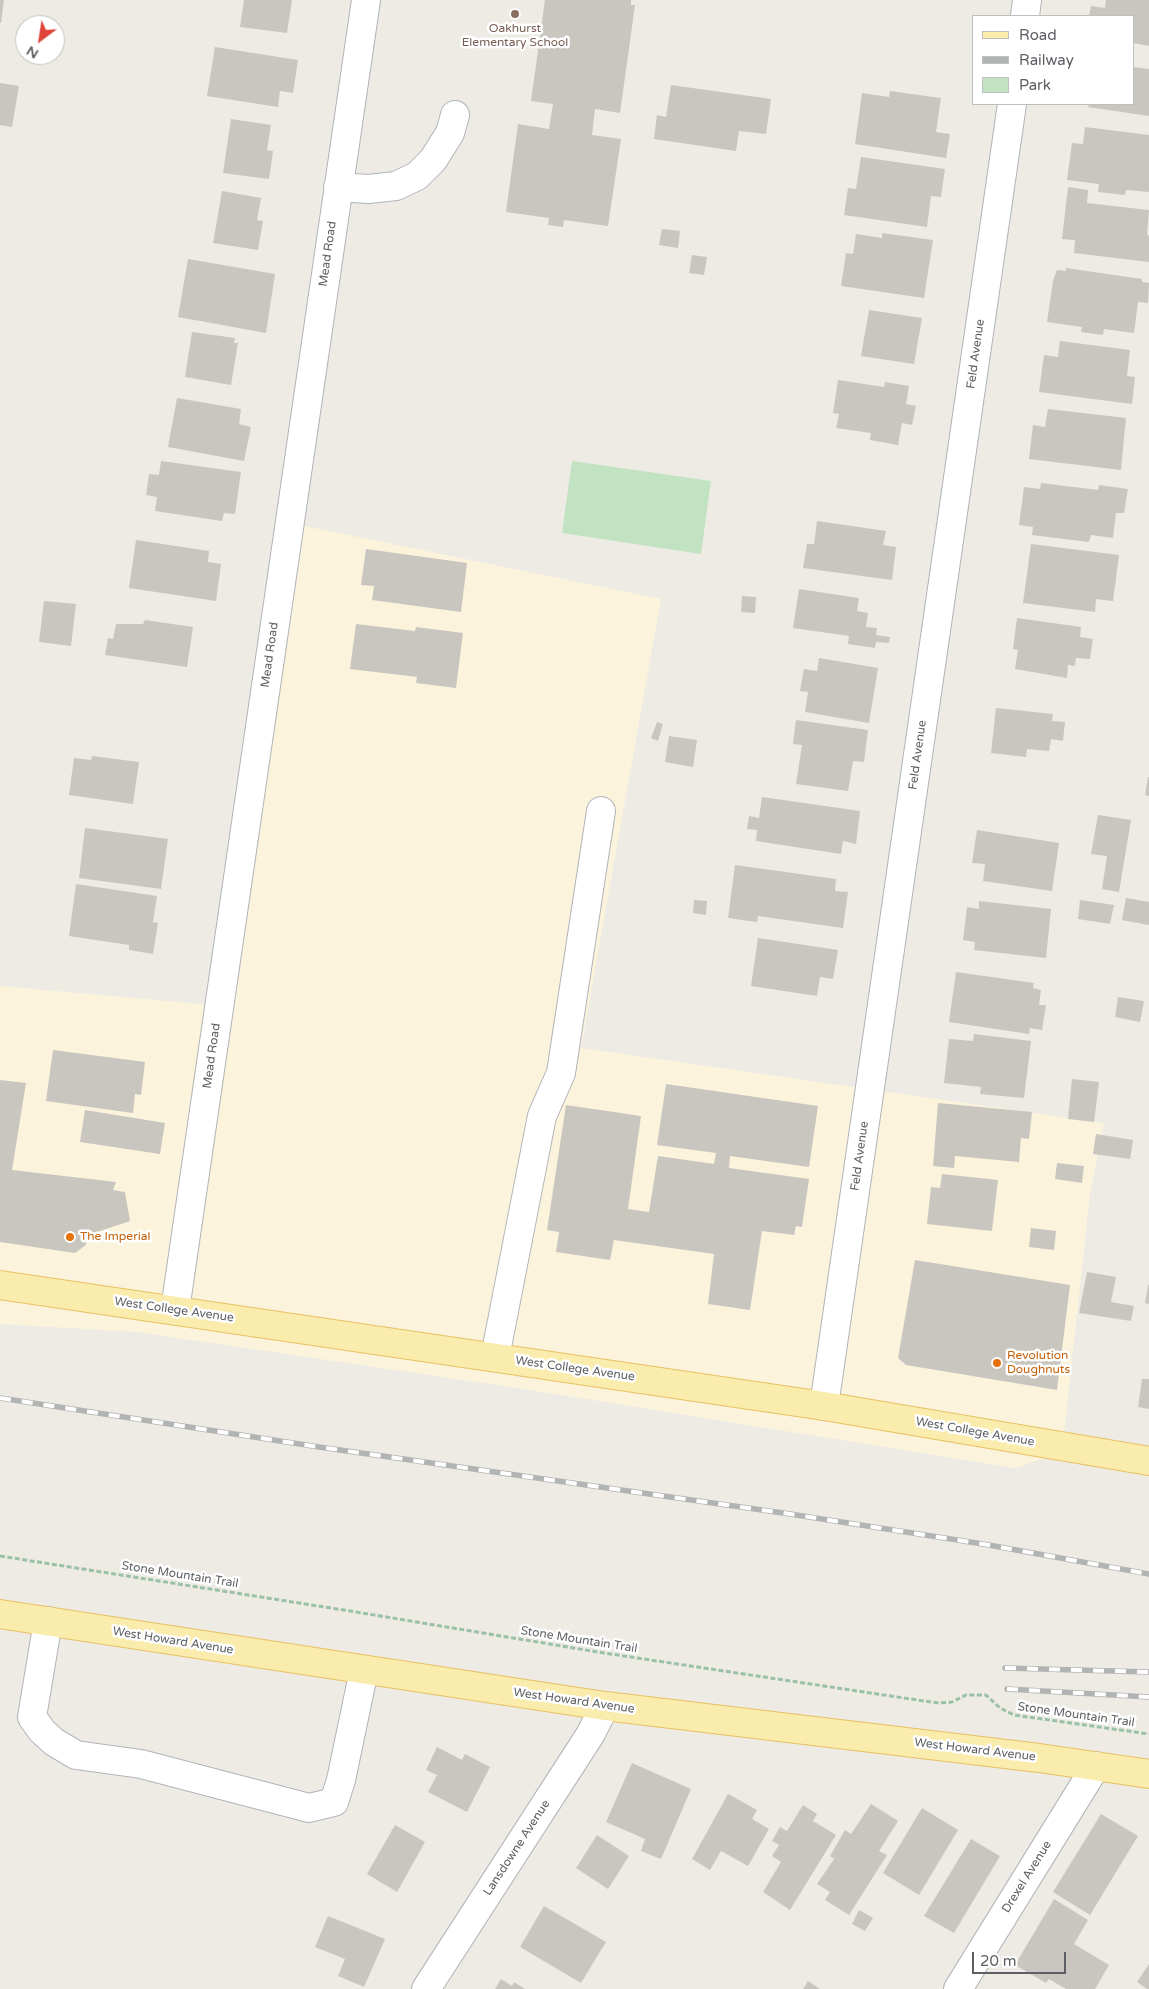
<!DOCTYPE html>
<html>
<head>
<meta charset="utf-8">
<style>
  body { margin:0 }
  #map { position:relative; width:1149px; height:1989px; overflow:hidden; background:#edebe4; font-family:"Varela Round",sans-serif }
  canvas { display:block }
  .legend { position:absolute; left:972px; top:15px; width:162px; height:90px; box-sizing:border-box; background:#fff; border:1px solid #bebfc1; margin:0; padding:6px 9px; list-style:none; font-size:15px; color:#5c5f63 }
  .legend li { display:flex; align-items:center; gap:10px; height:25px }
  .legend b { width:25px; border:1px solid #bebfc1 }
  .north { position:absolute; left:15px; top:15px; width:50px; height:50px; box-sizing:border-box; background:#fff; border:1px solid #bebfc1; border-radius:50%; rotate:211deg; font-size:14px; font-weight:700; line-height:20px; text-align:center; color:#5c5f63 }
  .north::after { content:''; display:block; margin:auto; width:18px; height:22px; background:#de443a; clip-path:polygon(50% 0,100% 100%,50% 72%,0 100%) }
  .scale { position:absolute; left:972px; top:1952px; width:94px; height:22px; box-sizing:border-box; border:2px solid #5c5f63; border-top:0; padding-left:6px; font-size:15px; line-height:18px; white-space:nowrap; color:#5c5f63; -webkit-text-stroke:4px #fff; paint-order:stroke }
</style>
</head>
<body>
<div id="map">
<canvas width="1149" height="1989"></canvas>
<ul class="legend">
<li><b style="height:6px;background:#faecad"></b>Road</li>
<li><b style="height:6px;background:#b2b3b3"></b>Railway</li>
<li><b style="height:14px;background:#c2e3c2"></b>Park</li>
</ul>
<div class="north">N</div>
<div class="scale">20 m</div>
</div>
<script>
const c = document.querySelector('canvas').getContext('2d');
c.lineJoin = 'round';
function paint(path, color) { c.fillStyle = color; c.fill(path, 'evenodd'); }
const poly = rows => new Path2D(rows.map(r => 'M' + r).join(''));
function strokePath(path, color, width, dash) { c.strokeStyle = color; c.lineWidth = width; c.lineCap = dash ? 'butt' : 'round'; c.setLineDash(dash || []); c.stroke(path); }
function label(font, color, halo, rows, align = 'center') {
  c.font = font + ' "Varela Round",sans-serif'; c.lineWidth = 5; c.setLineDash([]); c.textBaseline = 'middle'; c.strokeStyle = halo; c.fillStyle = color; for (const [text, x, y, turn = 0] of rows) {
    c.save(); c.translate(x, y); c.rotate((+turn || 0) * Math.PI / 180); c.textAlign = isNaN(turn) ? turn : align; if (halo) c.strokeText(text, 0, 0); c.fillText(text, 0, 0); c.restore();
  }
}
const commercial = poly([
  [275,520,661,599,581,1048,1104,1123,1090,1194,1062,1452,1015,1468,524,1389,137,1332,0,1324,0,986,212,1005]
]);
const green = poly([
  [572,461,711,481,701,554,562,533]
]);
const building = poly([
  [0,0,4,0,1,23,0,23],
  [244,0,292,0,287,33,240,27],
  [545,0,631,0,631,5,635,5,620,113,595,109,592,135,621,139,608,226,564,220,563,227,548,225,549,218,506,212,518,124,549,129,553,104,531,101],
  [1106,0,1149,0,1149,46,1133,43,1133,16,1089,16,1091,6,1105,8],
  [215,47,298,60,293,93,280,91,278,107,207,96],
  [1133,67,1149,69,1149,116,1088,107,1089,104,1133,104],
  [0,83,19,86,12,127,0,125],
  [671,85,771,99,766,134,739,131,736,151,654,139,657,115,666,117],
  [890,91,941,98,936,132,950,134,946,158,855,144,862,93,889,97],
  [231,119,271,125,267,150,273,151,269,179,223,173],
  [1085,127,1149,135,1149,192,1126,190,1125,195,1098,192,1099,184,1067,180,1072,143,1083,144],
  [861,157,945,169,941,197,931,196,927,227,844,215,848,188,856,189],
  [1068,187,1088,190,1087,203,1149,210,1147,235,1149,235,1149,262,1074,253,1075,240,1062,239],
  [222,191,261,198,257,220,263,221,258,250,213,243],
  [662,229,680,231,678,248,659,245],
  [882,233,933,240,924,298,841,286,846,253,853,254,856,234,882,238],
  [692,255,707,257,704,275,689,273],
  [188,259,275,274,266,333,178,317],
  [1066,268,1142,279,1142,282,1149,283,1148,303,1138,302,1134,333,1104,329,1103,335,1081,332,1082,327,1047,322,1053,281,1057,270,1066,271],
  [869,310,922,318,914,364,861,356],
  [192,332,235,338,234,343,238,343,231,385,185,377],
  [1060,341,1130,350,1127,376,1135,377,1132,404,1039,392,1044,355,1058,357],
  [838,380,884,387,885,382,909,386,906,404,916,406,912,425,902,423,898,445,870,440,871,433,836,428,839,414,833,413],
  [177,398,241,409,239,424,251,427,244,461,168,447],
  [1048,409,1126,418,1121,470,1029,459,1033,425,1045,427],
  [161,461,241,472,235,514,224,513,222,521,155,511,157,497,146,495,149,474,159,475],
  [1041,483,1098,490,1099,485,1128,489,1124,513,1116,513,1113,538,1091,535,1089,542,1032,535,1033,527,1019,525,1024,487,1040,489],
  [817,521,886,531,883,545,896,547,892,580,803,568,807,544,814,544],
  [136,540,209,551,208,562,221,564,216,601,129,588],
  [1031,544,1119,555,1113,601,1096,599,1095,612,1023,603],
  [366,549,467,563,461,612,372,600,374,586,361,585],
  [799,589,859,598,857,611,868,613,866,627,877,628,876,635,890,637,889,643,876,642,875,648,848,644,849,636,793,628],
  [742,596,756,597,755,613,741,612],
  [44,601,76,604,71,646,39,642],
  [1017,618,1081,627,1080,637,1093,639,1090,659,1076,658,1075,666,1068,665,1067,678,1015,669,1018,650,1013,649],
  [145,620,193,627,187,667,105,655,108,638,113,639,116,624,143,624],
  [356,624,415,631,416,627,463,633,456,688,416,683,417,677,350,669],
  [819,658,878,668,869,723,805,712,808,692,800,691,804,669,817,671],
  [996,708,1053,714,1052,721,1065,722,1063,741,1051,739,1049,751,1027,749,1026,757,991,753],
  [796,720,868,730,864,762,853,761,848,791,796,784,802,745,793,744],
  [657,722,663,724,658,741,651,738],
  [669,736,697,740,693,767,665,762],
  [92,756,139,762,133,804,69,795,74,758,91,760],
  [1148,777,1149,777,1149,796,1145,795],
  [762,797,860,811,856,844,843,841,841,854,756,841,757,830,747,829,749,816,759,818],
  [1098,815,1131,820,1119,892,1102,889,1107,856,1091,854],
  [85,828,168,839,161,889,79,878],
  [977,830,1059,843,1052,891,983,881,985,864,972,863],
  [735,865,836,879,835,891,848,892,843,928,758,916,757,922,728,918],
  [76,884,157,896,153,922,158,923,153,954,129,950,129,945,69,936],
  [1126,898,1149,902,1149,925,1122,920],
  [694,900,707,901,706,915,693,913],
  [1080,900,1114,905,1110,924,1078,919],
  [979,901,1051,909,1046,958,974,950,975,942,963,940,967,907,979,909],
  [758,938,838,950,833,979,820,977,817,996,751,986],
  [956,972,1034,983,1033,988,1041,990,1039,1005,1046,1005,1042,1030,1030,1028,1029,1034,949,1022],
  [1118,997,1144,1001,1140,1022,1115,1017],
  [974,1034,1031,1041,1024,1098,980,1094,981,1087,944,1083,949,1039,973,1041],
  [53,1050,145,1062,141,1095,135,1094,133,1113,46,1101],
  [1072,1079,1099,1082,1094,1122,1068,1119],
  [0,1080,26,1083,12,1170,116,1182,113,1190,125,1192,130,1221,85,1236,86,1245,75,1253,0,1242],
  [666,1084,818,1106,809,1167,730,1156,729,1168,809,1179,802,1227,796,1226,794,1235,762,1231,750,1310,708,1304,714,1254,614,1240,610,1260,556,1252,559,1232,547,1230,566,1105,641,1116,628,1209,649,1212,658,1156,714,1164,716,1153,657,1145],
  [938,1103,1032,1112,1029,1139,1021,1138,1019,1162,955,1156,954,1168,933,1166],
  [85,1110,165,1123,160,1154,80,1142],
  [1096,1134,1133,1140,1130,1159,1093,1154],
  [1057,1163,1084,1166,1082,1183,1055,1179],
  [942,1174,998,1180,992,1231,927,1224,931,1187,940,1188],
  [1031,1228,1056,1231,1054,1250,1029,1247],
  [915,1260,1070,1285,1057,1390,906,1365,898,1358],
  [1087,1272,1116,1277,1111,1302,1134,1306,1131,1321,1079,1313],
  [1148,1285,1149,1285,1149,1304,1145,1303],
  [1142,1379,1149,1379,1149,1409,1138,1407],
  [437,1747,462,1760,465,1754,490,1767,467,1812,428,1792,437,1775,426,1770],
  [632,1763,691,1789,661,1859,641,1851,645,1839,606,1822],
  [728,1794,757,1810,752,1819,769,1829,748,1866,721,1851,710,1870,692,1859],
  [871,1804,898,1821,879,1851,887,1855,849,1915,825,1900,830,1892,817,1884,834,1859,830,1856,845,1830,851,1834],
  [803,1805,817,1814,813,1821,836,1835,790,1910,763,1892,781,1862,772,1856,779,1845,772,1841,780,1827,787,1831],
  [922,1808,958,1830,919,1895,883,1873],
  [1101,1814,1138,1836,1090,1915,1053,1892],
  [395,1825,425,1842,397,1892,367,1874],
  [597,1835,629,1856,608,1889,576,1868],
  [971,1839,1000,1856,954,1933,924,1916],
  [1054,1899,1088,1920,1074,1944,1109,1965,1095,1989,1066,1989,1049,1979,1046,1983,1015,1965],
  [544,1906,606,1942,581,1983,520,1947],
  [859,1910,873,1918,865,1931,852,1924],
  [328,1916,385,1939,364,1987,338,1976,345,1959,315,1947],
  [1149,1964,1149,1989,1147,1989,1137,1982],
  [501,1979,512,1986,514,1982,525,1989,495,1989],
  [808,1981,820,1989,803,1989]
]);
const path = poly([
  [0,1556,350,1611,604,1653,924,1701,939,1703,952,1702,966,1695,986,1695,1000,1708,1014,1715,1149,1734]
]);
const minor = poly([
  [1025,16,1027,0],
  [338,187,368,189,396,186,417,176,433,160,450,133,455,115],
  [175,1310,366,0],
  [495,1357,542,1116,561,1073,601,811],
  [824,1406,1012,104],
  [48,1621,32,1717,42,1731,54,1742,76,1755,141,1764,309,1808,334,1802,341,1780,364,1670],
  [426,1989,590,1735,605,1706],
  [958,1989,1096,1766]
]);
const major = poly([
  [0,1285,824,1406,1149,1461],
  [0,1614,605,1706,1039,1758,1149,1774]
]);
const rail = poly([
  [0,1398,319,1447,790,1514,983,1544,1149,1574],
  [1005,1668,1149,1672],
  [1007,1689,1149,1697]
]);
const markers = [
  [515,14,5,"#8d6e63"],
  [70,1237,5,"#e8710a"],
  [997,1363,5,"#e8710a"]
];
const educationNames = [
  ["Oakhurst",515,29],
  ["Elementary School",515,43]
];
const streetNames = [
  ["Mead Road",328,254,-82],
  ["Feld Avenue",976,354,-82],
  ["Mead Road",270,655,-82],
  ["Feld Avenue",918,755,-82],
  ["Mead Road",212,1056,-82],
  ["Feld Avenue",860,1156,-82],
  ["West College Avenue",174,1310,8],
  ["West College Avenue",575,1369,8],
  ["West College Avenue",975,1432,10],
  ["Stone Mountain Trail",180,1575,9],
  ["Stone Mountain Trail",579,1640,9],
  ["West Howard Avenue",173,1641,9],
  ["West Howard Avenue",574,1701,8],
  ["Stone Mountain Trail",1076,1715,8],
  ["West Howard Avenue",975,1750,7],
  ["Lansdowne Avenue",517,1848,-57],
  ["Drexel Avenue",1027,1877,-58]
];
const foodNames = [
  ["The Imperial",80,1237],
  ["Revolution",1007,1356],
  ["Doughnuts",1007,1370]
];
paint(commercial, '#fbf3db');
paint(green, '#c2e3c2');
paint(building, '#c9c6c0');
strokePath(minor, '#b1b4b8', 30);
strokePath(major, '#e8c062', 30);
strokePath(path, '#9ac1a5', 3, [5, 2.5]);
strokePath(minor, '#fff', 28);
strokePath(major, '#faecad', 28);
strokePath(rail, '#b2b3b3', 5.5);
strokePath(rail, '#fff', 4, [11]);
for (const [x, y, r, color] of markers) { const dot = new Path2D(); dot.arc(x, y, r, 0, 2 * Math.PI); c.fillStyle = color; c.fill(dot); strokePath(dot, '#fff', 2); }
label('12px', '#785e54', '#fff', educationNames);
label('12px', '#5c5f63', '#fff', streetNames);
label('12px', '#c56008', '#fff', foodNames, 'left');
</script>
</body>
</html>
